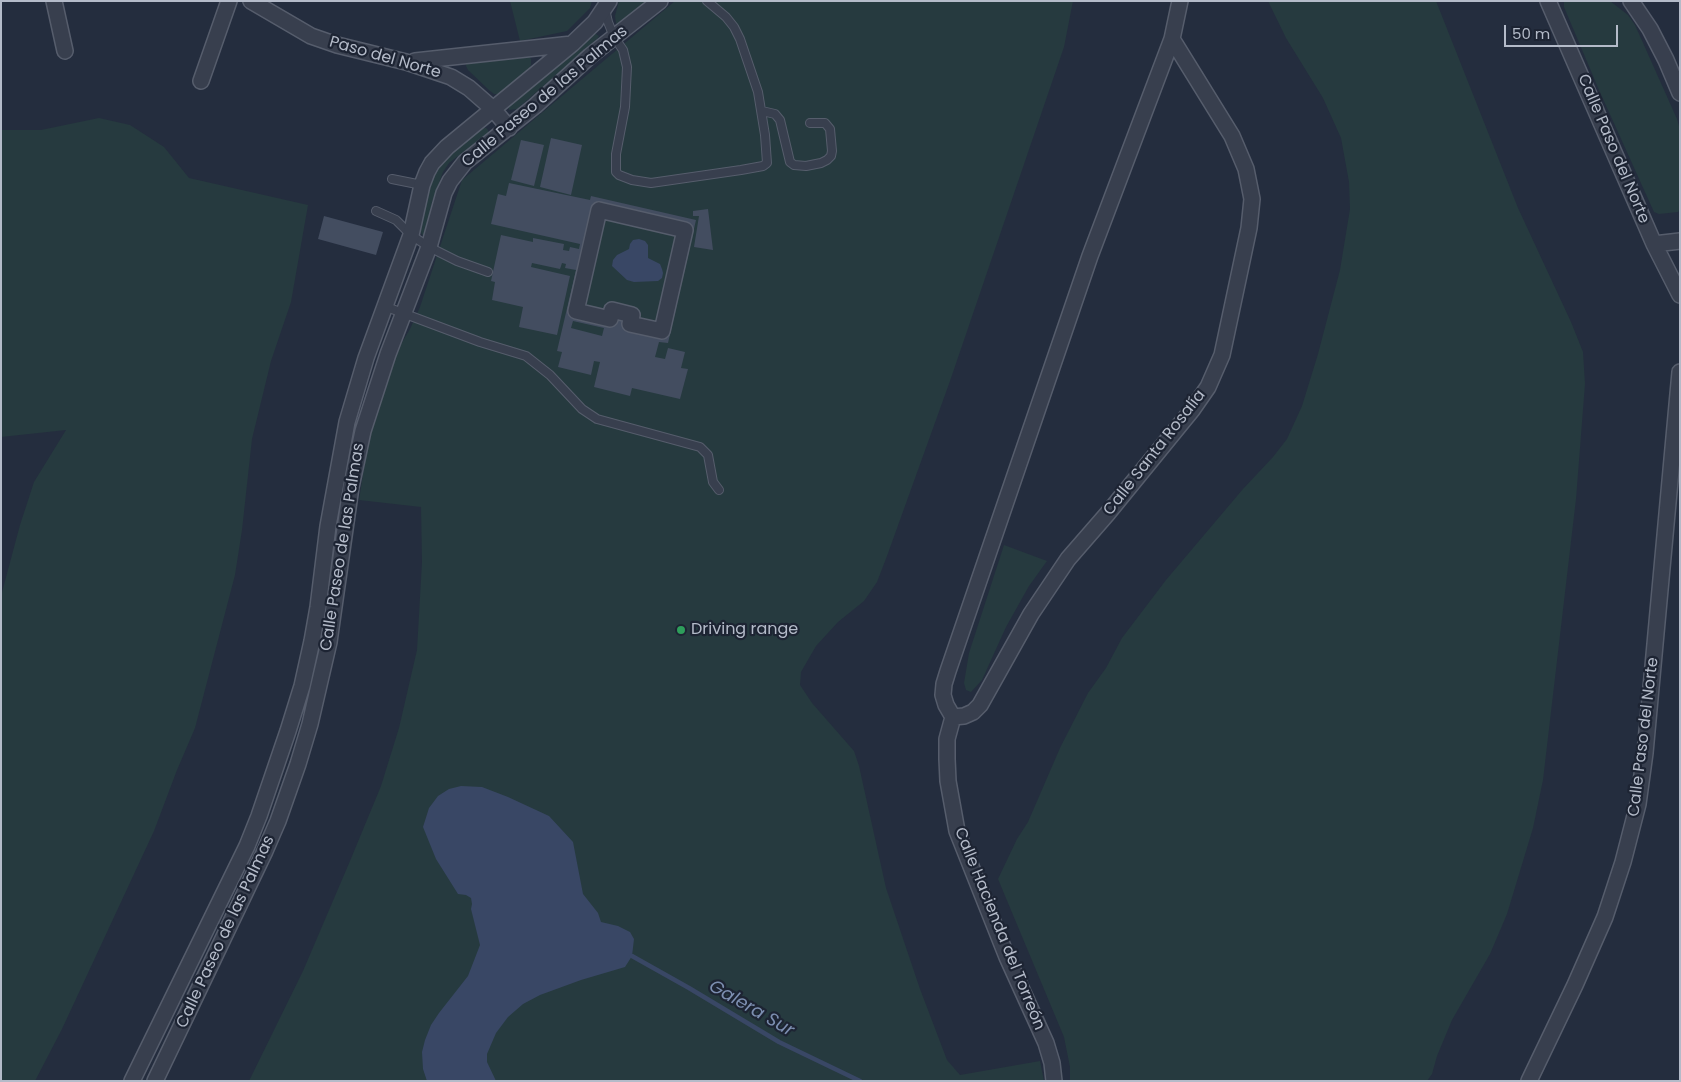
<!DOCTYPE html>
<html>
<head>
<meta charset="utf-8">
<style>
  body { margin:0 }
  #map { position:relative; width:1681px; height:1082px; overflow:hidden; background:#242d3e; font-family:Poppins,sans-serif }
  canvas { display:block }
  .frame { position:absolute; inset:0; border:2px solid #b4bbc9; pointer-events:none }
  .scale { position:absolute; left:1504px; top:25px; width:114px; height:22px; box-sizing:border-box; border:2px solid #b4bbc9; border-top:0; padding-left:6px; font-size:15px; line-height:18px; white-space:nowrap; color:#b4bbc9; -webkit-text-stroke:4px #1d2433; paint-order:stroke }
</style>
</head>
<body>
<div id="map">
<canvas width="1681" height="1082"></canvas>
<div class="frame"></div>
<div class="scale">50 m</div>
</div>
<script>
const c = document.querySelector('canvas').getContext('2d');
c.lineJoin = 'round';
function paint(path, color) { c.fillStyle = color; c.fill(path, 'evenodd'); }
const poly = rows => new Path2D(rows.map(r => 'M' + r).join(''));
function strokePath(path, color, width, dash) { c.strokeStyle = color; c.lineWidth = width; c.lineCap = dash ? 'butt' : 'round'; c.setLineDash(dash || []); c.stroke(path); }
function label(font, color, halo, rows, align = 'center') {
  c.font = font + ' Poppins,sans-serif'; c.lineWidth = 4.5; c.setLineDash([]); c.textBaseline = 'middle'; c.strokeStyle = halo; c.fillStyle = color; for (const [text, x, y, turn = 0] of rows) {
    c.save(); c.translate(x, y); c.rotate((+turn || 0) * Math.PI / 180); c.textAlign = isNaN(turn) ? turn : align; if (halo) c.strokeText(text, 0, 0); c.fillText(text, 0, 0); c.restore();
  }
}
const green = poly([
  [510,1,592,1,590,8,567,31,520,41],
  [619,1,652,1,619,25,616,23,615,16],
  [675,1,1073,1,1064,47,950,381,887,556,877,582,864,601,838,622,816,646,801,672,800,685,812,703,854,751,859,766,886,888,920,989,947,1060,960,1075,1040,1061,1044,1081,249,1081,303,971,350,861,381,786,399,728,417,650,422,562,421,507,359,500,368,442,380,400,397,351,410,329,420,307,462,180],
  [1268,1,1436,1,1518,208,1571,322,1583,352,1585,384,1576,499,1543,780,1533,828,1507,914,1490,954,1452,1020,1437,1056,1432,1074,1427,1081,1070,1081,1070,1067,1064,1037,998,879,1017,839,1028,822,1060,748,1088,693,1106,668,1122,638,1166,580,1243,489,1273,457,1287,439,1302,406,1318,354,1340,270,1350,209,1349,182,1341,138,1323,98,1286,38],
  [1564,1,1610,1,1628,15,1635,25,1677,119,1679,126,1680,209,1678,212,1659,214,1654,212,1599,90,1564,7],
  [593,32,599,36,597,39,517,109,509,110,508,104],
  [529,56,531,59,531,65,528,70,502,94,494,94,490,91,468,70,466,66,467,61],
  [99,118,130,125,164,147,189,178,308,205,291,302,271,361,252,439,242,530,235,575,195,728,177,770,154,831,62,1029,35,1081,1,1081,1,596,20,525,34,482,66,430,1,437,1,130,41,130],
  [481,128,486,128,488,130,488,133,449,163,443,172,432,202,425,235,422,235,419,226,422,202,435,165],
  [1004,545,1047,561,1029,586,1006,627,982,680,971,692,966,690,964,683,969,653]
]);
const water = poly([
  [639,239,645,241,648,245,648,258,660,264,662,269,663,273,662,278,658,281,634,282,627,280,612,266,613,260,617,255,629,249,630,244,633,240],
  [461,786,482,787,508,797,549,816,573,842,583,894,598,913,601,922,618,926,630,932,634,939,632,956,625,967,581,980,540,995,523,1004,508,1017,496,1033,487,1054,487,1062,496,1081,427,1081,423,1069,422,1052,425,1040,431,1025,439,1013,468,976,480,945,471,909,472,904,471,898,466,895,458,894,436,859,423,827,429,808,438,796,449,789]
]);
const stream = poly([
  [632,956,689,988,779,1042,860,1081]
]);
const building = poly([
  [551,138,582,145,571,195,540,187],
  [521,140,544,145,534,186,511,180],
  [509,183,590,200,591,196,696,220,668,343,659,342,655,357,665,359,668,348,685,352,681,368,688,369,680,399,632,388,630,396,594,387,600,362,594,361,591,375,558,367,562,352,557,351,576,270,565,268,566,264,562,263,560,269,532,263,531,267,570,276,557,335,519,327,523,307,492,300,495,282,491,281,501,235,533,242,533,238,564,244,563,250,569,251,570,247,579,249,580,244,491,224,498,194,506,196],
  [599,210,685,230,662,331,612,310,576,311],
  [573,321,604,328,602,336,571,328],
  [708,209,713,250,694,247,699,216,693,216,693,211],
  [324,216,383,232,376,255,318,239]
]);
const lane = poly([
  [605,9,608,22,614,37,623,50,627,67,625,107,616,154,616,172,619,175,632,180,651,183,741,170,763,166,767,163,765,135,758,92,740,39,734,27,726,17,707,1],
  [762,111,775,114,780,120,790,162,794,165,806,166,821,163,827,160,831,156,832,151,830,129,825,123,810,123],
  [392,179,422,185],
  [376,211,396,220,411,235,429,247,457,261,488,272],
  [384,306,480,342,526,356,550,375,582,409,597,419,700,447,708,455,713,482,719,490]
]);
const street = poly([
  [54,1,65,51],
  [251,1,311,36,337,45,406,62,451,77,469,88,493,109,509,128],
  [1548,1,1654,244,1680,295],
  [1631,1,1650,29,1666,60,1680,93],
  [415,61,572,44],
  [201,81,229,1],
  [599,210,685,230,662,331,630,324,632,315,612,310,610,319,576,311,599,210],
  [1654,244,1680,241],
  [953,717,964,716,973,712,980,705,1031,614,1068,559,1108,513,1192,410,1208,387,1222,355,1249,228,1252,199,1246,169,1232,136,1172,39],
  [953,717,946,705,943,695,944,684,948,671,1090,256,1172,39,1180,1],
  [953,717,947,739,947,759,948,781,957,831,1007,957,1046,1043,1052,1063,1054,1081],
  [132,1081,247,846,259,816,288,731,302,686,312,641,318,607,328,526,347,422,366,358,411,235,422,185,427,172,432,163,447,147,572,44,595,22,609,1],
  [155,1081,265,851,278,821,298,764,310,724,329,642,351,487,363,431,388,354,429,247,444,193,450,181,465,162,535,106,590,56,660,1],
  [1529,1081,1575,985,1605,917,1623,862,1638,804,1645,753,1680,372]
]);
const markers = [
  [681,630,5,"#2e9e5b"]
];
const streetNames = [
  ["Paso del Norte",385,58,16],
  ["Calle Paseo de las Palmas",545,97,-40],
  ["Calle Paso del Norte",1613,149,67],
  ["Calle Santa Rosalía",1155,453,-52],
  ["Calle Paseo de las Palmas",343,547,-81],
  ["Calle Paso del Norte",1644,737,-83],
  ["Calle Hacienda del Torreón",999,929,68],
  ["Calle Paseo de las Palmas",226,932,-65]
];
const poiNames = [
  ["Driving range",691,630]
];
const waterNames = [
  ["Galera Sur",751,1009,30]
];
paint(green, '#263a3f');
paint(water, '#394765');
strokePath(stream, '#394765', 4.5);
paint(building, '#434d60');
strokePath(lane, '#565d6c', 10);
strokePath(street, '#565d6c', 18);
strokePath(lane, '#383f4e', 8);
strokePath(street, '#383f4e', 15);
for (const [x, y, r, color] of markers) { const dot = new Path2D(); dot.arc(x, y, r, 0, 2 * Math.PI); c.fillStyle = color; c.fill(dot); strokePath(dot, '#1d2433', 2); }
label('16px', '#b4bbc9', '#1d2433', streetNames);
label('16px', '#b4bbc9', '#1d2433', poiNames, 'left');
label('italic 18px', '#7c8eb0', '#1d2433', waterNames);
</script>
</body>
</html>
